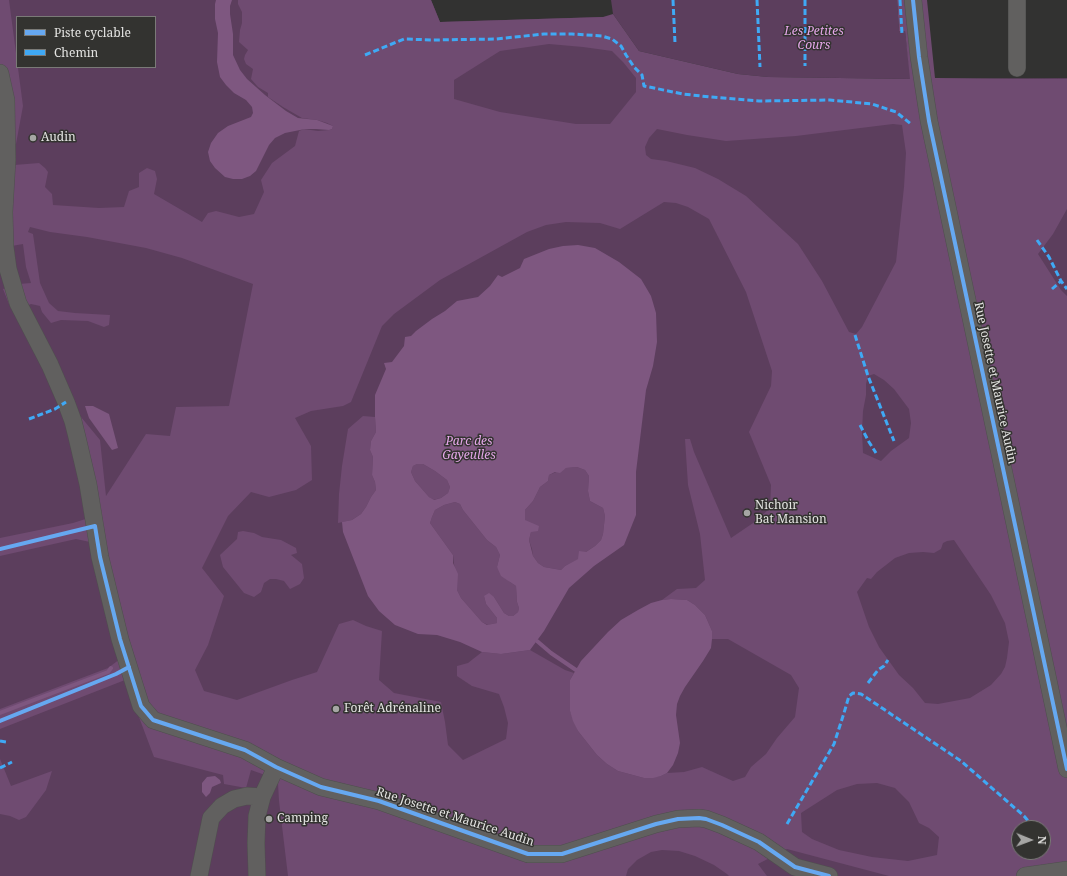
<!DOCTYPE html>
<html>
<head>
<meta charset="utf-8">
<style>
  body { margin:0 }
  #map { position:relative; width:1067px; height:876px; overflow:hidden; background:#323231; font-family:"Noto Serif",serif }
  canvas { display:block }
  .legend { position:absolute; left:16px; top:16px; width:140px; height:52px; box-sizing:border-box; background:#333330; border:1px solid #7a7a77; margin:0; padding:5px 7px; list-style:none; font-size:12px; color:#e4e4e2 }
  .legend li { display:flex; align-items:center; gap:8px; height:20px }
  .legend b { width:20px; border:1px solid #7a7a77 }
  .north { position:absolute; left:1011px; top:820px; width:40px; height:40px; box-sizing:border-box; background:#333330; border:1px solid #7a7a77; border-radius:50%; rotate:91deg; font-size:11px; font-weight:700; line-height:16px; text-align:center; color:#e4e4e2 }
  .north::after { content:''; display:block; margin:auto; width:14px; height:18px; background:#a6a6a4; clip-path:polygon(50% 0,100% 100%,50% 72%,0 100%) }
</style>
</head>
<body>
<div id="map">
<canvas width="1067" height="876"></canvas>
<ul class="legend">
<li><b style="height:5px;background:#66a8f1"></b>Piste cyclable</li>
<li><b style="height:5px;background:#3fa9f5"></b>Chemin</li>
</ul>
<div class="north">N</div>
</div>
<script>
const c = document.querySelector('canvas').getContext('2d');
c.lineJoin = 'round';
function paint(path, color) { c.fillStyle = color; c.fill(path, 'evenodd'); }
const poly = rows => new Path2D(rows.map(r => 'M' + r).join(''));
function strokePath(path, color, width, dash) { c.strokeStyle = color; c.lineWidth = width; c.lineCap = dash ? 'butt' : 'round'; c.setLineDash(dash || []); c.stroke(path); }
function label(font, color, halo, rows, align = 'center') {
  c.font = font + ' "Noto Serif",serif'; c.lineWidth = 3; c.setLineDash([]); c.textBaseline = 'middle'; c.strokeStyle = halo; c.fillStyle = color; for (const [text, x, y, turn = 0] of rows) {
    c.save(); c.translate(x, y); c.rotate((+turn || 0) * Math.PI / 180); c.textAlign = isNaN(turn) ? turn : align; if (halo) c.strokeText(text, 0, 0); c.fillText(text, 0, 0); c.restore();
  }
}
const green = poly([
  [0,0,431,0,440,22,603,17,640,57,768,84,1067,96,1067,876,0,876],
  [17,17,155,17,155,67,17,67],
  [1019,828,1043,828,1043,852,1019,852],
  [611,0,897,0,899,30,905,31,911,79,768,77,738,74,639,51,613,14],
  [971,78,1067,78,1067,79]
]);
const forest = poly([
  [0,0,9,0,23,106,16,144,1,149,2,166,39,163,45,168,48,172,45,187,52,194,53,205,99,208,124,207,129,191,139,187,139,173,147,168,155,171,157,179,154,194,202,222,208,213,216,211,239,217,254,214,264,192,261,180,272,163,295,146,299,131,304,129,318,131,329,130,332,129,333,126,327,123,317,120,302,118,283,107,268,97,268,93,258,87,251,79,253,69,246,64,244,59,245,55,248,50,239,42,240,30,242,23,242,12,238,4,238,0,431,0,440,22,603,17,613,14,639,51,738,74,768,77,910,79,905,31,899,31,897,0,927,0,935,78,1067,79,1067,209,1053,234,1038,254,1061,290,1067,296,1067,876,889,876,787,849,758,864,767,876,729,876,727,874,714,865,695,856,679,851,662,850,651,852,637,860,628,869,626,876,288,876,279,801,278,783,265,775,251,770,246,788,224,784,223,775,154,757,125,680,0,729,0,709,108,668,128,653,104,545,76,539,0,556,0,538,73,523,98,515,81,417,100,440,106,496,146,434,170,436,176,407,229,406,253,284,182,258,146,248,87,237,50,232,30,227,28,232,33,234,40,283,49,303,58,311,75,313,110,315,109,325,104,327,88,321,61,320,51,323,42,312,40,306,31,304,24,307,9,304,3,289,19,284,31,283,26,267,23,244,0,248],
  [549,44,583,47,612,51,623,62,636,78,636,92,610,124,576,124,500,112,454,99,454,80,500,51],
  [893,124,902,125,906,153,904,187,896,262,862,327,856,334,849,332,822,281,798,244,746,196,718,179,695,168,666,161,651,159,646,155,645,147,649,138,657,129,687,135,726,141,796,136],
  [664,202,676,203,688,207,709,219,746,292,772,371,771,386,749,432,771,485,770,508,756,521,731,538,694,452,690,439,685,439,688,485,700,534,705,580,696,588,677,589,662,600,671,599,687,600,695,605,705,615,712,631,712,639,728,639,791,675,799,688,795,717,777,738,766,754,751,767,745,777,733,781,702,767,684,772,667,773,661,776,644,778,618,771,607,764,597,755,578,731,570,711,570,680,574,673,565,670,530,650,501,654,482,652,468,663,457,666,457,676,472,686,499,694,504,707,508,723,506,739,463,760,448,745,445,722,441,702,394,693,379,680,382,631,366,626,353,620,339,624,317,672,292,680,237,700,204,691,195,670,208,645,224,596,202,568,228,516,251,492,269,497,296,490,312,480,311,446,295,418,311,411,343,406,351,402,382,326,394,314,440,280,527,232,546,225,566,222,600,223,620,229],
  [874,374,884,380,894,389,909,409,911,423,909,438,891,451,881,461,863,453,862,432,863,411,866,395,866,384,868,376],
  [954,540,991,595,1005,623,1009,642,1007,658,1005,667,1001,674,991,685,970,698,938,704,925,703,913,688,899,675,879,647,869,627,857,592,867,578,871,579,877,572,895,558,909,553,923,552,934,553,941,549,943,543,947,541],
  [877,783,895,788,909,802,919,823,929,828,939,837,937,855,908,861,872,857,839,850,812,839,802,832,801,813,837,790,857,784],
  [1019,828,1043,828,1043,852,1019,852],
  [363,416,375,417,376,432,371,441,370,450,373,457,372,475,375,482,376,490,371,497,366,507,361,514,352,520,338,523,339,494,342,466,348,429],
  [417,464,423,464,435,471,447,480,450,487,448,493,441,498,433,500,429,497,415,481,411,472,413,466],
  [577,467,585,470,589,476,588,491,590,501,603,508,605,516,603,534,601,540,595,546,586,552,579,559,565,566,561,570,544,567,538,563,533,556,532,549,529,540,531,532,525,520,525,510,533,501,540,487,548,481,549,475,566,468],
  [455,502,460,504,463,510,487,540,496,547,500,555,497,567,510,582,516,586,517,602,519,608,518,612,513,616,509,616,504,613,494,597,484,596,486,604,497,618,497,623,488,625,482,622,461,598,457,590,453,555,430,523,432,517,435,510,444,505],
  [243,531,254,533,262,537,281,540,296,548,297,553,291,555,302,564,304,578,300,584,290,589,284,581,276,579,270,579,264,583,261,592,254,597,244,593,223,567,220,555,237,539,238,532],
  [0,759,11,786,52,771,46,790,26,817,19,820,10,816,0,814]
]);
const water = poly([
  [216,0,232,0,230,6,230,14,233,34,233,55,240,70,247,79,265,95,286,111,298,118,317,120,333,126,332,129,329,130,316,129,305,129,285,133,275,138,269,145,256,171,250,176,242,179,233,179,225,177,215,168,210,161,208,152,211,143,218,133,228,126,251,117,253,113,252,107,246,100,234,93,226,85,220,77,217,62,218,33,215,19,215,4],
  [578,245,595,248,619,262,641,279,651,296,656,313,657,342,653,366,646,390,636,472,636,515,624,545,594,566,569,588,544,631,530,650,501,654,482,652,460,642,437,635,418,634,395,625,379,611,368,596,343,532,342,522,352,520,361,514,366,507,371,497,376,490,375,482,372,475,373,457,370,450,371,441,376,432,375,417,375,395,386,369,384,363,392,362,404,346,405,337,411,336,416,331,432,319,445,311,457,301,478,297,490,286,498,275,502,277,520,268,524,259,549,249,563,246],
  [417,464,423,464,435,471,447,480,450,487,448,493,441,498,434,500,429,497,415,481,411,472,413,466],
  [577,467,585,470,589,476,588,491,590,501,603,508,605,516,603,534,601,540,595,546,586,552,579,551,578,559,565,566,561,570,544,567,538,563,533,556,529,540,531,532,538,531,539,526,525,520,525,510,533,501,540,487,548,481,549,475,555,472,560,473,566,468],
  [455,502,460,504,463,510,487,540,496,547,500,555,497,567,501,576,516,586,517,602,519,608,518,612,513,616,509,616,504,613,494,597,489,593,484,596,486,604,497,618,497,623,487,625,482,622,461,598,457,590,458,574,453,563,453,555,430,523,432,517,435,510,444,505],
  [85,406,93,406,109,414,118,448,112,450,89,418],
  [671,599,687,600,695,605,705,615,712,631,712,639,711,648,703,661,685,687,680,696,677,704,676,715,680,743,678,753,673,765,667,773,661,776,653,778,644,778,618,771,607,764,597,755,578,731,573,721,570,711,570,680,581,661,608,632,621,620,638,610,651,603,662,600],
  [215,776,220,780,221,783,212,787,210,793,206,797,202,792,202,783,207,777]
]);
const stream = poly([
  [537,641,551,653,576,670],
  [0,713,108,672,111,668]
]);
const minor = poly([
  [913,0,919,57,929,121,1067,769],
  [1017,68,1017,0],
  [0,73,6,100,7,160,4,212,5,247,8,269,18,303,50,365,66,402,73,421,77,437,88,484,100,557,120,639,141,706,153,720,245,750,276,767,321,787,379,801,528,854,562,854,656,824,678,819,699,818,706,819,722,825,759,842,795,867,829,876],
  [199,876,211,818,222,806,234,799,247,796,262,797],
  [257,876,256,843,257,816,262,797,276,767],
  [1025,876,1067,870]
]);
const quiet = poly([
  [673,0,675,43],
  [757,0,760,67],
  [805,0,805,66],
  [900,0,902,34],
  [365,55,404,39,433,40,496,39,544,34,572,34,602,36,612,39,621,46,626,55,634,67,642,75,644,86,683,94,710,97,759,101,830,100,872,104,896,112,911,124],
  [1037,240,1049,257,1061,281,1067,289],
  [1052,289,1061,281],
  [855,335,868,376,894,441],
  [29,419,55,409,66,402],
  [860,425,869,442,876,453],
  [868,683,878,670,884,666,888,660],
  [0,741,6,742],
  [0,768,12,762],
  [787,824,834,744,844,713,849,696,853,693,861,694,961,761,1024,816,1034,828]
]);
const cycleway = poly([
  [913,0,919,57,929,121,1067,769],
  [0,549,95,526,100,557,120,639,141,706,153,720,245,750,276,767,321,787,379,801,528,854,562,854,656,824,678,819,699,818,706,819,722,825,759,842,795,867,829,876],
  [0,721,116,674,129,667]
]);
const markers = [
  [33,138,4,"#a6a6a4"],
  [747,513,4,"#a6a6a4"],
  [336,709,4,"#a6a6a4"],
  [269,819,4,"#a6a6a4"]
];
const parkNames = [
  ["Les Petites",814,32],
  ["Cours",814,46],
  ["Parc des",469,442],
  ["Gayeulles",469,456]
];
const poiNames = [
  ["Audin",41,138],
  ["Nichoir",755,506],
  ["Bat Mansion",755,520],
  ["Forêt Adrénaline",344,709],
  ["Camping",277,819]
];
const streetNames = [
  ["Rue Josette et Maurice Audin",995,383,78],
  ["Rue Josette et Maurice Audin",455,817,18]
];
paint(green, '#5c3e5d');
paint(forest, '#6f4b71');
paint(water, '#7e5780');
strokePath(stream, '#7e5780', 4);
strokePath(minor, '#4f4f4e', 18);
strokePath(minor, '#61605f', 17);
strokePath(quiet, '#3fa9f5', 3, [6, 3]);
strokePath(cycleway, '#66a8f1', 4);
for (const [x, y, r, color] of markers) { const dot = new Path2D(); dot.arc(x, y, r, 0, 2 * Math.PI); c.fillStyle = color; c.fill(dot); strokePath(dot, '#333330', 1.5); }
label('italic 12px', '#e6a7ea', '#333330', parkNames);
label('12px', '#e4e4e2', '#333330', poiNames, 'left');
label('12px', '#e4e4e2', '#333330', streetNames);
</script>
</body>
</html>
